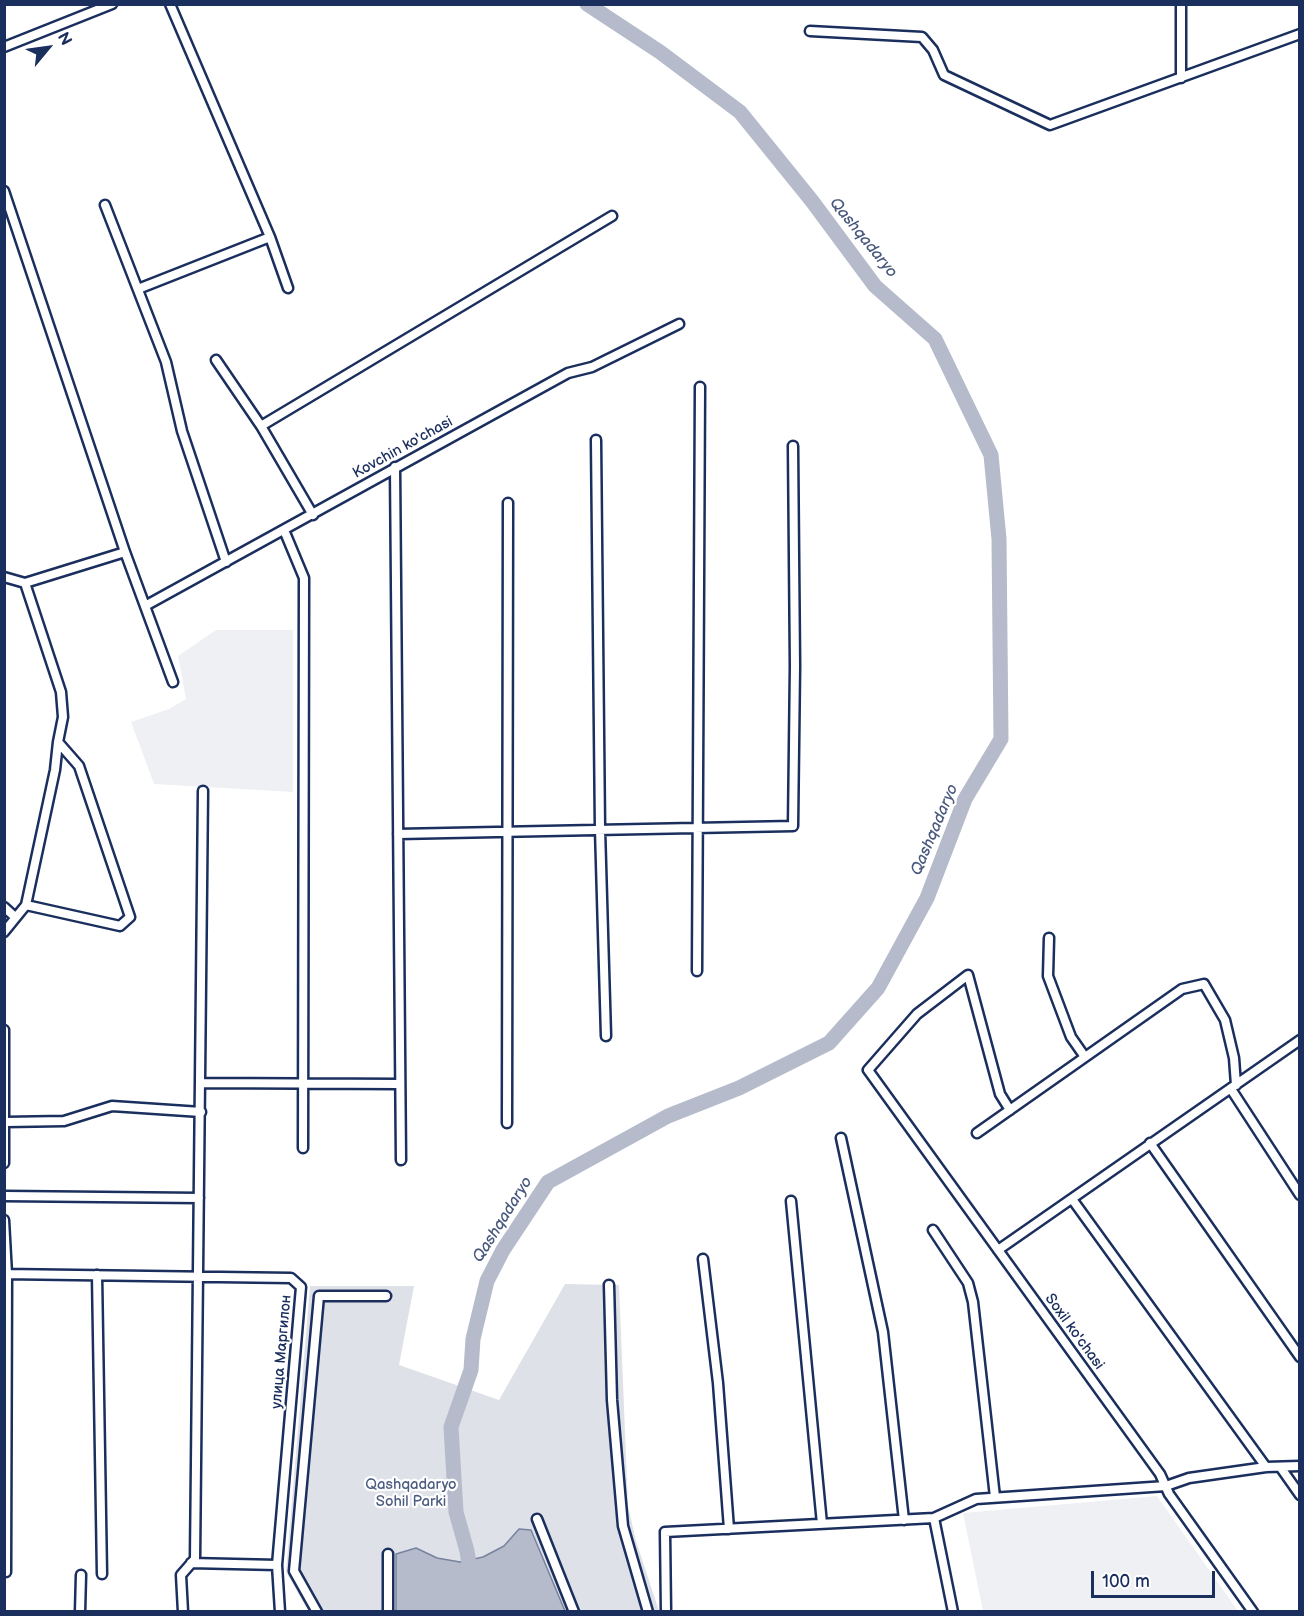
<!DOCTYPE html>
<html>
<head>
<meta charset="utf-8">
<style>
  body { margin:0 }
  #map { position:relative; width:1304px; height:1616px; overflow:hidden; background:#fff; font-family:"Balsamiq Sans",sans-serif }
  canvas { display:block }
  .frame { position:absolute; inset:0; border:6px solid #1b2f5e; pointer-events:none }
  .north { position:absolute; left:18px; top:18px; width:60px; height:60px; -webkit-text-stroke:4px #fff; paint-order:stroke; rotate:61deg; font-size:16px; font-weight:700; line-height:24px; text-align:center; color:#1b2f5e }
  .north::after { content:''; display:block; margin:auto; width:21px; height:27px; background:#1b2f5e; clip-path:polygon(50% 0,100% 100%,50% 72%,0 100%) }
  .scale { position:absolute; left:1091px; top:1571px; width:124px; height:27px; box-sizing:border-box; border:3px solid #1b2f5e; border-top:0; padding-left:8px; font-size:18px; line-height:21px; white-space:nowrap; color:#1b2f5e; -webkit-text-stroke:4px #fff; paint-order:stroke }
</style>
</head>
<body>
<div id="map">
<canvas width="1304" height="1616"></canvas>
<div class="frame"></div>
<div class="north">N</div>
<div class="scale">100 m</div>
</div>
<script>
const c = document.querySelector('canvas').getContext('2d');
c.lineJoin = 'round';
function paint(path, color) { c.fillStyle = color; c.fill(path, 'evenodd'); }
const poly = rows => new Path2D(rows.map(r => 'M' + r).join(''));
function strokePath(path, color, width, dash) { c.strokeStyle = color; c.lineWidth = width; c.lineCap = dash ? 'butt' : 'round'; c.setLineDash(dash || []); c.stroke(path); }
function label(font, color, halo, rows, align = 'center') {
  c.font = font + ' "Balsamiq Sans",sans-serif'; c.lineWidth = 4.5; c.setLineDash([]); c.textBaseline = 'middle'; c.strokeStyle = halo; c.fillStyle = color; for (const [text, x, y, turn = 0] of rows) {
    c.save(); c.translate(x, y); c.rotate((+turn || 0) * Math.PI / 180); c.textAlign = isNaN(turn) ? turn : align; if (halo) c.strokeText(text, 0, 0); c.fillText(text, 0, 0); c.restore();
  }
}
const built = poly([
  [216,630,293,630,293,792,154,784,131,722,169,709,186,699,178,656],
  [1157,1496,1238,1611,983,1611,963,1513]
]);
const green = poly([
  [565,1284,619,1285,628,1506,636,1541,659,1611,308,1611,286,1572,310,1286,414,1286,399,1365,499,1400]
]);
const water = poly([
  [519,1529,531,1530,565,1611,396,1611,396,1554,416,1548,437,1558,460,1562,483,1557,504,1546,519,1529]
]);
const river = poly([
  [476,1612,467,1551,456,1512,451,1427,471,1370,473,1339,487,1281,503,1250,548,1182,668,1116,739,1088,829,1043,878,988,927,898,965,799,1001,739,999,539,991,455,935,339,875,286,812,201,740,112,660,52,587,4]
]);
const street = poly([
  [170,4,270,237,288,288],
  [1181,4,1181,78],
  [810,31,922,37,933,50,944,75,1050,125,1300,34],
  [4,47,112,4],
  [4,191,125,552,173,682],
  [105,205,166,362,182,431,226,562],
  [138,289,270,237],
  [216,360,261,426,313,515],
  [261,426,612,216],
  [596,440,600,829,606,1036],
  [395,467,401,1160],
  [284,530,304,578,303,1148],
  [4,577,25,583,125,552],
  [25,583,61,692,63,717,58,742,79,766,130,917,120,926,26,905],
  [145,606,568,373,592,367,679,324],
  [398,834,793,826,795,666,793,446],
  [4,907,15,917],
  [4,932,26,905,55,770,58,742],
  [1049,938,1048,976,1071,1037,1085,1057],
  [697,971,700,387],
  [4,1030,4,1163],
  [201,1083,400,1084],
  [1231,1089,1300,1195],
  [1010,1110,1000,1094,968,975,917,1014,868,1070,1160,1474,1169,1494,1253,1612],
  [6,1122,64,1121,112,1106,201,1112],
  [507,1123,508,503],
  [977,1133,1182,989,1204,984,1225,1020,1234,1058,1236,1085],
  [841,1138,883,1332,904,1520],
  [1150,1143,1300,1357],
  [4,1196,199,1198],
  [1072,1199,1266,1467],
  [791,1201,822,1524],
  [4,1220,7,1274,6,1572],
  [933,1230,968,1283,973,1302,995,1497],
  [998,1250,1300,1040],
  [703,1259,718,1383,729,1529],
  [4,1274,291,1278,301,1287,277,1565,280,1612],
  [97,1275,102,1574],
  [609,1285,612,1400,623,1526,648,1612],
  [1281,1468,1300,1495],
  [934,1518,953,1612],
  [537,1519,574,1612],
  [191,1563,277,1565],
  [80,1612,81,1575],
  [183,1612,181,1575,195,1559,203,791],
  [317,1612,294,1571,319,1296,386,1296],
  [388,1612,388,1554],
  [666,1612,665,1532,934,1518,976,1499,1166,1486,1189,1478,1266,1467,1300,1466]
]);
const streetNames = [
  ["Kovchin ko'chasi",403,448,-29],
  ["Soxil ko'chasi",1074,1332,54],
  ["улица Маргилон",282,1352,-85]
];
const parkNames = [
  ["Qashqadaryo",411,1485],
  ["Sohil Parki",411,1502]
];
const waterNames = [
  ["Qashqadaryo",863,238,51],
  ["Qashqadaryo",935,830,-67],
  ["Qashqadaryo",503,1220,-58]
];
paint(built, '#eff0f4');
paint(green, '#dee1e7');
paint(water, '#b5bbca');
strokePath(water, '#77839f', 1.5);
strokePath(river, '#b5bbca', 15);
strokePath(street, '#1b2f5e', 13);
strokePath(street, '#fff', 8);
label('15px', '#1b2f5e', '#fff', streetNames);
label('15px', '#4c5c80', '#fff', parkNames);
label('italic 16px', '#49597e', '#fff', waterNames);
</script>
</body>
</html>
